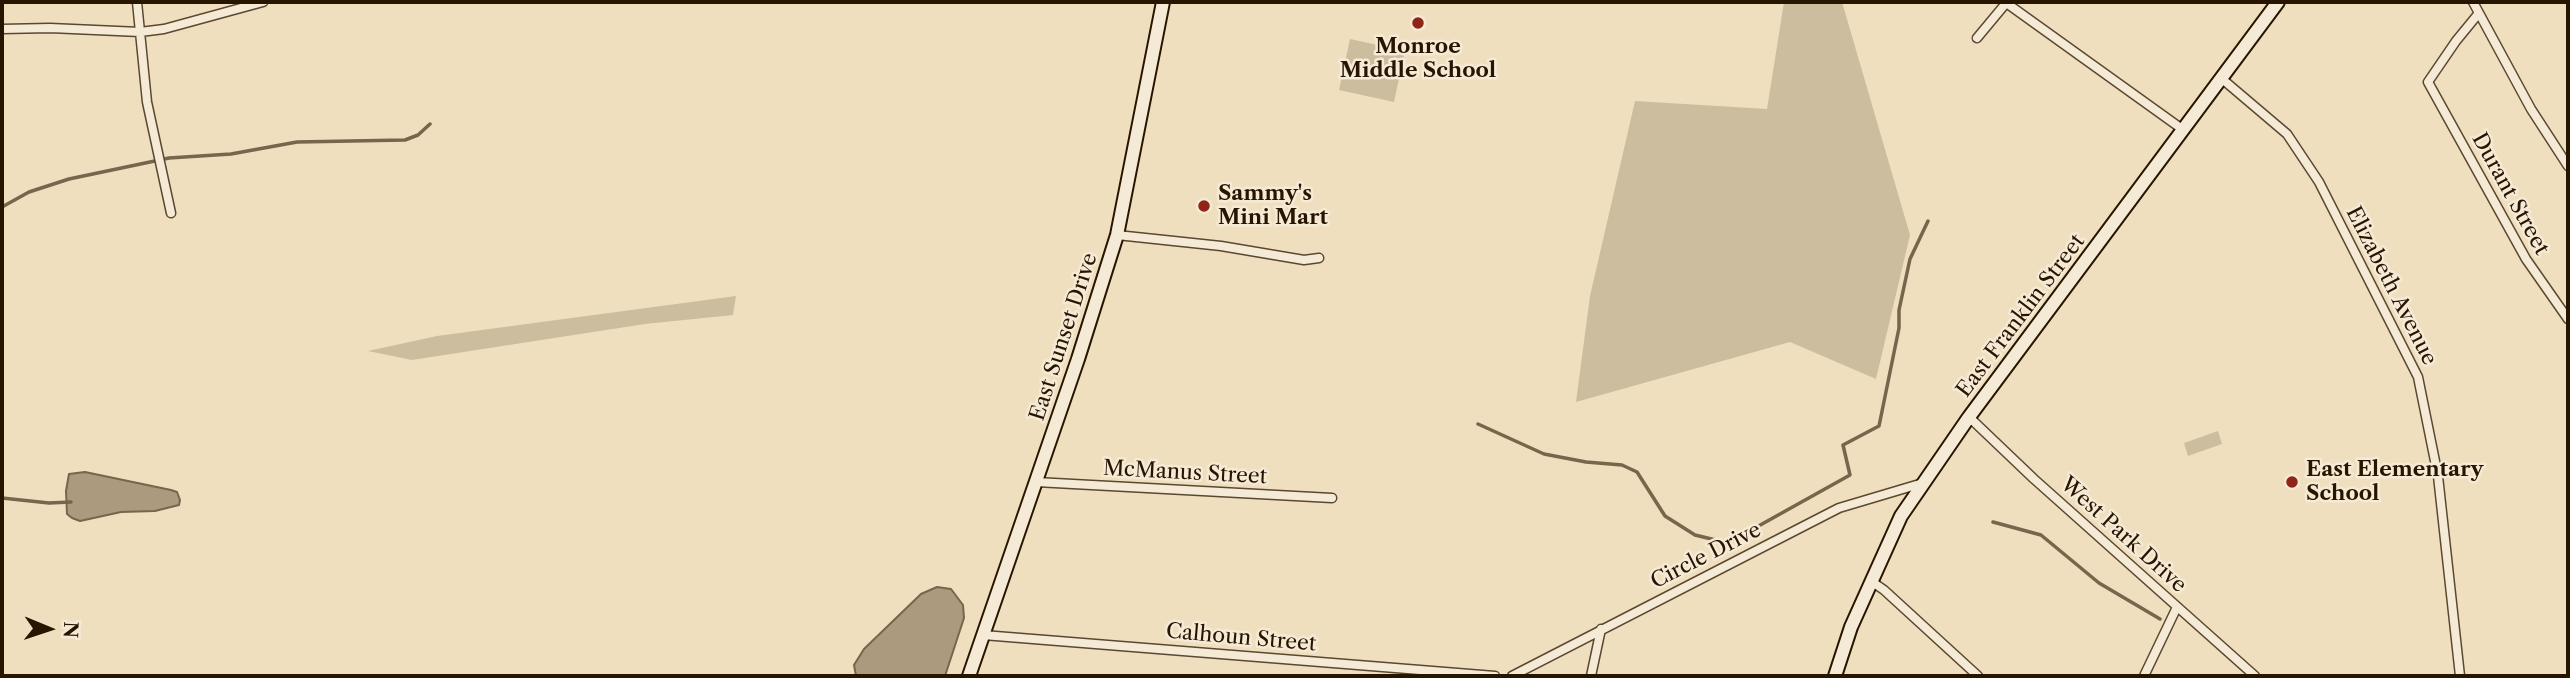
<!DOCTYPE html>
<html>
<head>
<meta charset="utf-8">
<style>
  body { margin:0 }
  #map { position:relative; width:2570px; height:678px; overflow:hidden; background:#efdfbf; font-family:"Libre Caslon Text",serif }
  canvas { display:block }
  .frame { position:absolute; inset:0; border:4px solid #281500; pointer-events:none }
  .north { position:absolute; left:14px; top:594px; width:70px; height:70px; -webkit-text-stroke:5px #f5ead5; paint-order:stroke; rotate:92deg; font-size:19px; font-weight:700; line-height:28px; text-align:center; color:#281500 }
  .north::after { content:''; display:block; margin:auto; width:24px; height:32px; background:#281500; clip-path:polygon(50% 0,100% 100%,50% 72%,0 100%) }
</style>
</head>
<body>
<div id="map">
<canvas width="2570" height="678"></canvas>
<div class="frame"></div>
<div class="north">N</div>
</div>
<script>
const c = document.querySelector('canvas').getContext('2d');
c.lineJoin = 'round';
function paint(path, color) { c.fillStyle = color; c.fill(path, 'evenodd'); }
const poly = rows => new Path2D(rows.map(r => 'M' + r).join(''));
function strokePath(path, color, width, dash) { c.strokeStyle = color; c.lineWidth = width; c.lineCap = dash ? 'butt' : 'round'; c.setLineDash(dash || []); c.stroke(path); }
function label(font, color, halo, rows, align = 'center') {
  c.font = font + ' "Libre Caslon Text",serif'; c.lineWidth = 5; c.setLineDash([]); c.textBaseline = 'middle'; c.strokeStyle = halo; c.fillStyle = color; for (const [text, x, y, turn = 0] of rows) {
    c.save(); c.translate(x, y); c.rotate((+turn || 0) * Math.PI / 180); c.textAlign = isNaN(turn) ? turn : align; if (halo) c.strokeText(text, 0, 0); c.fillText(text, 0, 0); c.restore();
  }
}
const green = poly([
  [1784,2,1842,2,1910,235,1876,379,1790,342,1576,402,1590,296,1635,101,1767,109],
  [1350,39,1405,51,1394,102,1339,90],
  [736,296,733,315,645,324,412,360,368,351,437,336],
  [2218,431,2222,444,2188,456,2184,443]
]);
const water = poly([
  [85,472,171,490,177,492,180,500,179,505,155,511,121,512,80,521,72,518,67,514,66,491,69,474,85,472],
  [937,587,951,589,963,605,964,618,945,676,856,676,854,665,864,649,921,594,937,587]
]);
const stream = poly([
  [2,207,29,192,69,179,169,158,231,154,297,142,405,140,418,135,430,124],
  [1478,424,1544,454,1586,462,1622,465,1637,472,1665,516,1695,535,1728,543,1850,475,1843,445,1879,426,1899,328,1899,310,1910,259,1928,221],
  [2,498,49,503,71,502],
  [1993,522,2041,535,2099,583,2160,619]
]);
const street = poly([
  [137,2,147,102,171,213],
  [2005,2,2182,129],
  [2473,2,2531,109,2568,166],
  [2479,13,2456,41,2428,82,2526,259,2568,319],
  [2,29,50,28,140,32,164,29,263,2],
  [1977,38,2007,2],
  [2221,78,2287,134,2319,182,2418,377,2438,476,2460,676],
  [1117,235,1221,246,1304,260,1319,258],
  [1969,417,2034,479,2255,676],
  [1036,482,1332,498],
  [1871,581,1884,590,1978,676],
  [983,635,1495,676],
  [1512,676,1839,508,1923,483],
  [1591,676,1601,629],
  [2144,676,2177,607]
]);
const secondary = poly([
  [969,676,1078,359,1117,235,1163,2],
  [1835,676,1851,627,1901,516,1969,417,2278,2]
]);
const markers = [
  [1418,23,7,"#8f2418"],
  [1204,206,7,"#8f2418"],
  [2292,482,7,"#8f2418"]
];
const poiNames = [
  ["Monroe",1418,47,"center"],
  ["Middle School",1418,71,"center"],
  ["Sammy's",1218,194],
  ["Mini Mart",1218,218],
  ["East Elementary",2306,470],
  ["School",2306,494]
];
const streetNames = [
  ["Durant Street",2510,194,61],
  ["Elizabeth Avenue",2391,286,63],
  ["East Franklin Street",2021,316,-53],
  ["East Sunset Drive",1064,337,-72],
  ["McManus Street",1185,473,3],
  ["West Park Drive",2123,535,42],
  ["Circle Drive",1706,556,-27],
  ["Calhoun Street",1241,638,5]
];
paint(green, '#cdbd9f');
paint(water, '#ab9a7e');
strokePath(water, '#77654c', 2);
strokePath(stream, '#77654c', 3.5);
strokePath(street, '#5a4830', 11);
strokePath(secondary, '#281500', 16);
strokePath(street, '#f5ead5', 8);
strokePath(secondary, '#f5ead5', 12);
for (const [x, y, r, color] of markers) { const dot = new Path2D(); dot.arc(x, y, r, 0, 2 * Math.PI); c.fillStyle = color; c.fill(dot); strokePath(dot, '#f5ead5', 2.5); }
label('bold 21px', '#281500', '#f5ead5', poiNames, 'left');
label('21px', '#281500', '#f5ead5', streetNames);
</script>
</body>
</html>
